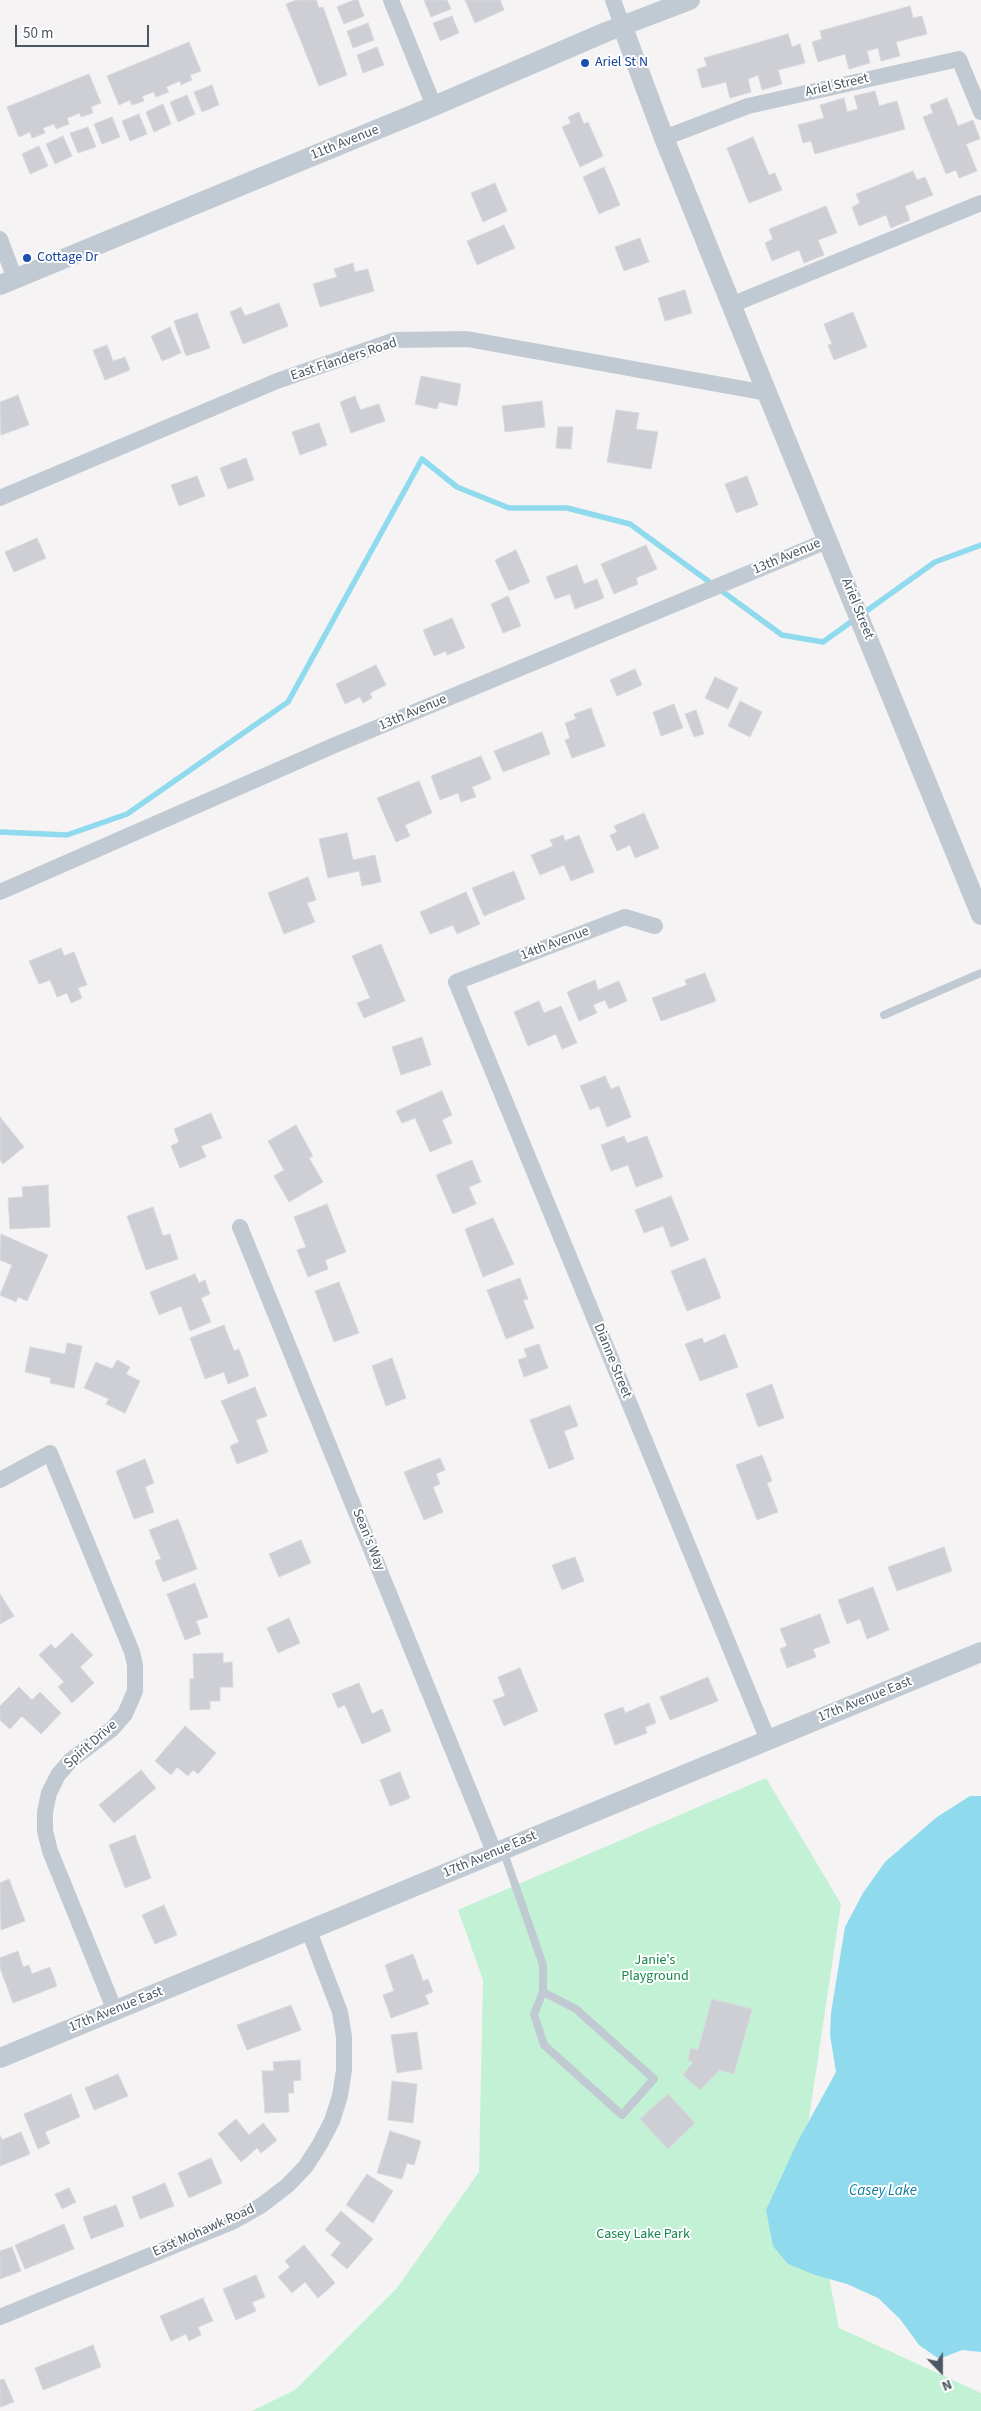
<!DOCTYPE html>
<html>
<head>
<meta charset="utf-8">
<style>
  body { margin:0 }
  #map { position:relative; width:981px; height:2411px; overflow:hidden; background:#f5f3f3; font-family:"Source Sans 3",sans-serif }
  canvas { display:block }
  .north { position:absolute; left:916px; top:2346px; width:50px; height:50px; -webkit-text-stroke:4px #fff; paint-order:stroke; rotate:158deg; font-size:14px; font-weight:700; line-height:20px; text-align:center; color:#4a5661 }
  .north::after { content:''; display:block; margin:auto; width:18px; height:22px; background:#4a5661; clip-path:polygon(50% 0,100% 100%,50% 72%,0 100%) }
  .scale { position:absolute; left:15px; top:25px; width:134px; height:22px; box-sizing:border-box; border:2px solid #4a5661; border-top:0; padding-left:6px; font-size:15px; line-height:18px; white-space:nowrap; color:#4a5661; -webkit-text-stroke:4px #fff; paint-order:stroke }
</style>
</head>
<body>
<div id="map">
<canvas width="981" height="2411"></canvas>
<div class="north">N</div>
<div class="scale">50 m</div>
</div>
<script>
const c = document.querySelector('canvas').getContext('2d');
c.lineJoin = 'round';
function paint(path, color) { c.fillStyle = color; c.fill(path, 'evenodd'); }
const poly = rows => new Path2D(rows.map(r => 'M' + r).join(''));
function strokePath(path, color, width, dash) { c.strokeStyle = color; c.lineWidth = width; c.lineCap = dash ? 'butt' : 'round'; c.setLineDash(dash || []); c.stroke(path); }
function label(font, color, halo, rows, align = 'center') {
  c.font = font + ' "Source Sans 3",sans-serif'; c.lineWidth = 4; c.setLineDash([]); c.textBaseline = 'middle'; c.strokeStyle = halo; c.fillStyle = color; for (const [text, x, y, turn = 0] of rows) {
    c.save(); c.translate(x, y); c.rotate((+turn || 0) * Math.PI / 180); c.textAlign = isNaN(turn) ? turn : align; if (halo) c.strokeText(text, 0, 0); c.fillText(text, 0, 0); c.restore();
  }
}
const green = poly([
  [766,1778,841,1904,804,2152,839,2328,981,2393,981,2411,252,2411,295,2390,397,2288,479,2172,483,1980,458,1910]
]);
const water = poly([
  [970,1796,981,1796,981,2352,962,2350,939,2359,919,2345,900,2319,878,2298,847,2284,815,2275,788,2264,773,2246,766,2210,798,2141,836,2072,830,2035,831,2013,845,1927,863,1893,885,1862,937,1817]
]);
const stream = poly([
  [0,832,67,835,127,814,288,702,422,459,457,487,509,508,567,508,630,524,782,635,823,642,935,562,981,545]
]);
const building = poly([
  [297,0,316,0,319,8,323,7,347,75,319,86,286,4,297,0],
  [354,0,358,0,364,16,344,24,337,7,354,0],
  [424,0,447,0,451,9,431,17,424,0],
  [465,0,500,0,504,10,475,23,465,0],
  [910,6,913,18,922,16,927,34,896,42,900,56,881,61,878,48,867,51,870,63,849,69,845,54,818,62,812,42,822,39,820,31,910,6],
  [452,16,459,33,440,41,433,23,452,16],
  [368,23,374,40,353,48,347,31,368,23],
  [788,34,792,47,800,44,805,63,778,70,782,84,762,90,758,75,748,79,751,92,730,98,726,82,702,88,697,69,707,66,704,58,788,34],
  [189,42,201,71,190,75,192,80,181,85,180,81,166,87,169,92,156,97,154,92,142,96,144,101,132,105,130,100,119,105,107,76,189,42],
  [377,47,384,65,363,73,357,55,377,47],
  [89,74,101,103,91,107,93,113,81,117,80,113,67,118,69,124,56,129,54,124,43,128,45,133,32,138,30,132,19,137,7,107,89,74],
  [212,85,219,105,202,112,194,92,212,85],
  [875,91,879,106,897,101,905,129,815,154,811,141,803,143,798,125,824,118,820,105,844,98,847,112,858,109,854,96,875,91],
  [187,95,195,114,178,122,170,102,187,95],
  [947,98,958,126,973,120,980,139,966,144,977,171,959,178,956,170,946,174,923,117,933,113,930,105,947,98],
  [163,104,171,124,154,132,146,112,163,104],
  [579,112,584,124,588,122,603,156,580,167,562,127,571,123,568,117,579,112],
  [139,114,147,134,130,141,122,121,139,114],
  [112,117,120,137,102,144,94,124,112,117],
  [88,127,96,147,78,153,70,133,88,127],
  [63,136,72,156,55,164,46,144,63,136],
  [753,137,769,175,775,173,782,190,749,203,727,148,753,137],
  [39,146,48,166,30,174,22,154,39,146],
  [604,167,620,205,599,214,583,177,604,167],
  [913,171,917,180,925,177,933,195,905,206,910,220,891,228,886,215,859,226,852,207,860,203,856,194,913,171],
  [495,183,507,211,483,222,471,193,495,183],
  [826,206,837,233,818,240,824,255,804,263,799,250,772,261,765,243,773,239,769,229,826,206],
  [504,225,515,248,477,265,467,241,504,225],
  [640,238,649,262,624,271,615,247,640,238],
  [353,263,355,272,368,269,374,291,320,307,313,284,337,277,334,269,353,263],
  [685,290,692,313,665,321,658,298,685,290],
  [279,303,288,326,243,344,230,312,241,307,245,316,279,303],
  [853,312,867,347,834,360,828,345,832,344,824,324,853,312],
  [197,313,210,348,186,356,174,321,197,313],
  [170,327,181,353,162,361,151,336,170,327],
  [107,345,113,361,125,357,130,370,105,380,93,350,107,345],
  [421,376,461,384,457,406,439,402,437,409,415,404,421,376],
  [18,395,29,425,1,435,0,402,18,395],
  [355,396,360,410,379,404,385,421,351,433,340,402,355,396],
  [542,401,545,427,505,432,502,406,542,401],
  [616,410,639,413,636,429,658,432,651,469,607,462,616,410],
  [319,423,327,445,300,455,292,432,319,423],
  [558,427,573,427,571,449,556,448,558,427],
  [246,458,254,480,228,489,220,468,246,458],
  [197,476,205,496,179,506,171,485,197,476],
  [747,476,758,505,736,513,725,484,747,476],
  [37,538,46,558,14,572,5,552,37,538],
  [646,545,657,569,636,578,638,584,614,594,601,564,646,545],
  [516,550,530,582,509,591,495,560,516,550],
  [577,565,584,584,597,579,604,598,575,609,570,594,555,599,546,577,577,565],
  [508,596,521,626,503,633,491,604,508,596],
  [452,618,465,648,447,655,446,651,434,656,423,630,452,618],
  [376,665,386,685,370,693,372,698,363,703,360,697,345,704,336,684,376,665],
  [635,669,642,685,617,696,610,680,635,669],
  [715,677,738,688,728,709,705,698,715,677],
  [740,701,762,712,750,737,728,726,740,701],
  [674,704,683,728,661,736,653,712,674,704],
  [591,708,605,746,572,758,565,740,570,738,565,723,576,719,574,714,591,708],
  [696,710,704,734,694,737,685,714,696,710],
  [542,732,550,754,503,772,494,751,542,732],
  [481,756,491,779,472,787,476,797,461,802,458,793,440,800,431,776,481,756],
  [419,781,432,813,405,825,410,836,396,842,377,798,419,781],
  [644,813,659,848,635,858,630,845,617,851,610,835,617,832,614,826,644,813],
  [347,833,353,860,375,855,381,882,362,886,359,871,328,878,319,839,347,833],
  [563,835,565,841,579,835,594,872,571,881,564,865,540,875,531,855,553,846,550,840,563,835],
  [514,871,525,899,484,916,472,888,514,871],
  [308,877,316,900,307,903,315,922,284,934,268,893,308,877],
  [466,892,480,924,457,934,453,925,430,934,420,912,466,892],
  [381,944,405,1001,364,1018,357,1003,370,998,352,956,381,944],
  [61,948,64,956,74,952,87,985,78,988,82,998,71,1003,67,993,57,997,50,980,39,984,29,961,61,948],
  [705,973,716,1001,661,1021,652,998,687,985,685,980,705,973],
  [595,980,598,990,619,981,627,1001,609,1009,605,1000,593,1005,597,1013,579,1021,567,992,595,980],
  [539,1001,544,1013,561,1006,577,1043,562,1049,556,1034,528,1046,514,1012,539,1001],
  [422,1037,431,1065,401,1075,392,1047,422,1037],
  [605,1076,611,1089,619,1086,631,1117,607,1127,599,1106,590,1110,580,1086,605,1076],
  [442,1091,452,1115,442,1120,452,1143,430,1152,415,1118,402,1123,396,1111,442,1091],
  [211,1113,222,1138,201,1146,206,1157,180,1168,171,1146,179,1142,174,1129,211,1113],
  [0,1117,24,1147,3,1164,0,1160,0,1117],
  [296,1125,313,1156,309,1158,323,1182,289,1202,274,1176,284,1170,268,1141,296,1125],
  [624,1136,627,1143,647,1136,663,1177,636,1187,628,1165,611,1171,601,1145,624,1136],
  [472,1160,481,1182,469,1187,476,1204,453,1214,436,1175,472,1160],
  [48,1185,50,1227,10,1229,8,1198,23,1197,22,1187,48,1185],
  [671,1196,689,1240,671,1247,663,1226,644,1233,635,1210,671,1196],
  [327,1204,346,1252,325,1260,328,1269,308,1277,297,1250,306,1247,294,1217,327,1204],
  [153,1207,163,1236,170,1234,178,1259,146,1270,127,1216,153,1207],
  [493,1218,514,1264,483,1277,465,1229,493,1218],
  [1,1234,48,1255,27,1301,18,1297,16,1302,0,1295,12,1265,0,1260,1,1234],
  [705,1258,721,1298,687,1311,671,1271,705,1258],
  [195,1274,199,1283,205,1280,210,1294,201,1298,211,1322,190,1331,181,1306,159,1315,150,1292,195,1274],
  [520,1278,528,1299,523,1300,534,1328,506,1339,487,1290,520,1278],
  [339,1282,359,1333,334,1342,315,1291,339,1282],
  [224,1325,234,1351,239,1349,249,1376,228,1384,224,1372,205,1379,190,1338,224,1325],
  [725,1334,738,1367,700,1381,685,1344,702,1338,704,1343,725,1334],
  [67,1343,82,1346,74,1388,50,1383,51,1378,25,1372,30,1347,65,1354,67,1343],
  [539,1344,548,1368,524,1377,518,1360,527,1357,524,1349,539,1344],
  [392,1358,406,1398,386,1406,372,1366,392,1358],
  [117,1360,130,1367,126,1374,140,1381,125,1413,106,1404,109,1399,84,1388,96,1362,112,1369,117,1360],
  [772,1384,784,1418,758,1427,746,1394,772,1384],
  [255,1387,267,1416,256,1420,268,1452,237,1464,230,1446,239,1442,221,1401,255,1387],
  [570,1405,578,1426,564,1431,574,1459,549,1469,530,1420,570,1405],
  [762,1455,772,1481,767,1483,778,1512,757,1520,736,1465,762,1455],
  [440,1458,445,1470,436,1474,440,1484,433,1487,443,1512,424,1520,404,1472,440,1458],
  [145,1459,154,1483,145,1487,154,1512,134,1519,116,1471,145,1459],
  [178,1519,197,1569,163,1582,155,1561,161,1559,149,1530,178,1519],
  [301,1540,311,1563,279,1577,269,1554,301,1540],
  [944,1547,952,1571,897,1591,888,1567,944,1547],
  [575,1557,584,1581,562,1590,552,1565,575,1557],
  [195,1583,208,1617,196,1621,201,1634,185,1640,167,1594,195,1583],
  [873,1587,889,1630,867,1639,860,1619,847,1624,838,1600,873,1587],
  [0,1594,14,1616,0,1624,0,1594],
  [820,1614,830,1643,813,1649,816,1657,787,1668,780,1649,787,1646,780,1629,820,1614],
  [289,1618,300,1643,278,1653,267,1628,289,1618],
  [72,1633,93,1655,80,1667,94,1683,72,1703,58,1687,64,1682,39,1655,51,1644,55,1649,72,1633],
  [223,1653,223,1663,232,1662,233,1687,220,1687,220,1701,210,1701,210,1709,190,1710,190,1679,194,1679,193,1654,223,1653],
  [520,1668,538,1711,504,1726,493,1700,505,1696,498,1677,520,1668],
  [708,1677,718,1701,670,1720,660,1697,708,1677],
  [359,1683,372,1714,382,1709,391,1731,362,1744,345,1705,338,1708,332,1694,359,1683],
  [19,1687,32,1700,40,1692,61,1713,41,1734,22,1716,10,1729,0,1720,0,1706,19,1687],
  [649,1703,656,1723,645,1727,647,1733,615,1745,604,1714,623,1707,625,1713,649,1703],
  [185,1726,216,1753,198,1774,193,1770,188,1776,177,1767,171,1775,155,1761,185,1726],
  [141,1770,156,1788,114,1823,99,1805,141,1770],
  [400,1772,410,1798,390,1806,380,1780,400,1772],
  [135,1835,151,1878,125,1888,109,1845,135,1835],
  [9,1879,25,1921,1,1930,0,1883,9,1879],
  [164,1905,177,1935,155,1944,142,1915,164,1905],
  [18,1951,23,1967,29,1965,32,1974,50,1967,57,1986,13,2003,0,1968,0,1958,18,1951],
  [413,1954,423,1981,428,1979,433,1992,425,1995,429,2004,391,2018,383,1995,394,1991,385,1965,413,1954],
  [712,1999,752,2009,734,2074,720,2070,700,2090,683,2075,693,2062,688,2060,691,2048,698,2050,712,1999],
  [291,2005,301,2030,247,2050,237,2025,291,2005],
  [417,2032,422,2069,397,2073,391,2035,417,2032],
  [300,2060,301,2080,293,2081,294,2093,288,2093,289,2112,265,2113,262,2071,274,2071,273,2062,300,2060],
  [118,2074,128,2096,94,2110,85,2088,118,2074],
  [392,2081,417,2084,413,2123,388,2120,392,2081],
  [71,2094,80,2117,45,2132,50,2143,38,2149,24,2114,71,2094],
  [668,2094,695,2123,668,2149,640,2119,668,2094],
  [236,2119,249,2135,263,2123,277,2140,261,2153,257,2148,241,2162,218,2134,236,2119],
  [390,2131,421,2141,414,2165,407,2163,402,2179,377,2173,390,2131],
  [21,2132,30,2154,0,2166,0,2135,2,2140,21,2132],
  [211,2158,222,2183,189,2198,178,2173,211,2158],
  [367,2174,393,2191,373,2223,346,2205,367,2174],
  [165,2183,174,2206,140,2219,132,2197,165,2183],
  [69,2188,76,2202,62,2209,55,2194,69,2188],
  [116,2205,124,2226,91,2239,83,2217,116,2205],
  [341,2211,373,2239,347,2269,331,2255,341,2243,325,2230,341,2211],
  [64,2224,74,2249,25,2269,15,2245,64,2224],
  [304,2245,335,2283,318,2298,305,2282,292,2293,278,2277,290,2267,285,2261,304,2245],
  [12,2247,21,2271,0,2279,0,2251,12,2247],
  [256,2275,265,2297,252,2302,256,2311,236,2320,223,2289,256,2275],
  [203,2298,213,2321,198,2327,201,2335,189,2341,186,2334,171,2341,160,2316,203,2298],
  [93,2345,101,2367,43,2390,35,2368,93,2345],
  [4,2379,14,2402,0,2407,0,2380,4,2379]
]);
const service = poly([
  [884,1015,981,973],
  [503,1850,543,1965,543,1992,534,2014,544,2045,622,2115,654,2079,576,2009,543,1992]
]);
const minor = poly([
  [391,0,434,106],
  [613,0,622,25],
  [664,138,748,106,959,59,981,112],
  [0,239,15,279],
  [731,305,981,203],
  [0,498,277,381,395,340,467,339,767,393],
  [0,892,335,745,829,540],
  [655,926,625,917,456,982,768,1740],
  [240,1227,495,1854],
  [0,1480,50,1453,132,1652,135,1665,135,1691,125,1714,112,1729,71,1760,58,1775,49,1793,45,1812,45,1831,50,1851,115,2011],
  [0,2317,234,2221,262,2205,288,2185,306,2166,320,2144,332,2121,340,2096,344,2070,344,2037,340,2012,309,1931]
]);
const tertiary = poly([
  [622,25,664,138,767,393,981,915],
  [0,285,434,106,606,32,690,0],
  [0,2058,981,1652]
]);
const markers = [
  [585,63,5,"#1a4fb4"],
  [27,258,5,"#1a4fb4"]
];
const transitNames = [
  ["Ariel St N",595,63],
  ["Cottage Dr",37,258]
];
const streetNames = [
  ["Ariel Street",837,86,-13],
  ["11th Avenue",345,143,-22],
  ["East Flanders Road",344,360,-18],
  ["13th Avenue",787,557,-23],
  ["Ariel Street",857,609,68],
  ["13th Avenue",413,713,-23],
  ["14th Avenue",555,944,-21],
  ["Dianne Street",612,1361,68],
  ["Sean's Way",368,1540,68],
  ["17th Avenue East",865,1700,-22],
  ["Spirit Drive",91,1745,-41],
  ["17th Avenue East",490,1855,-23],
  ["17th Avenue East",116,2010,-22],
  ["East Mohawk Road",204,2231,-24]
];
const parkNames = [
  ["Janie's",655,1961],
  ["Playground",655,1977],
  ["Casey Lake Park",643,2235]
];
const waterNames = [
  ["Casey Lake",883,2192]
];
paint(green, '#c3f1d5');
paint(water, '#90daee');
strokePath(stream, '#90daee', 5.5);
paint(building, '#cdcfd5');
strokePath(building, '#d7d9de', 1);
strokePath(service, '#c1cad2', 8);
strokePath(minor, '#c1cad2', 16);
strokePath(tertiary, '#c1cad2', 20);
for (const [x, y, r, color] of markers) { const dot = new Path2D(); dot.arc(x, y, r, 0, 2 * Math.PI); c.fillStyle = color; c.fill(dot); strokePath(dot, '#fff', 2); }
label('14px', '#164399', '#fff', transitNames, 'left');
label('14px', '#4a5661', '#fff', streetNames);
label('14px', '#17864f', '#fff', parkNames);
label('italic 15px', '#0c7c9b', '#fff', waterNames);
</script>
</body>
</html>
